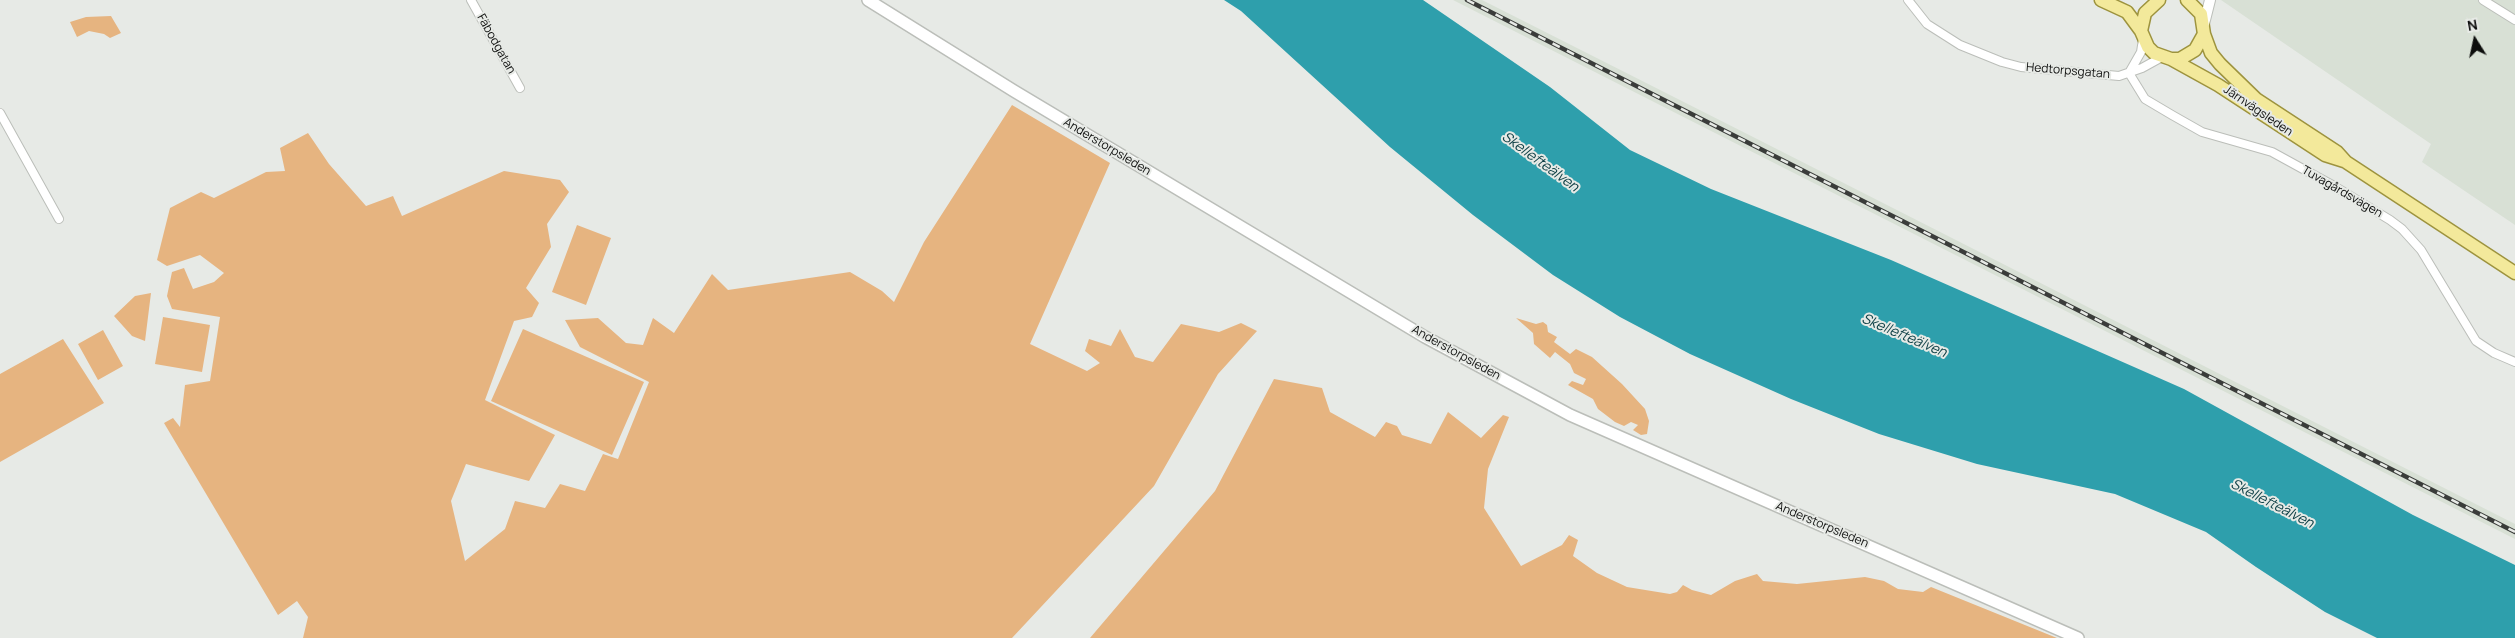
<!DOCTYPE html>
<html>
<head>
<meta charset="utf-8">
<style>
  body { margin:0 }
  #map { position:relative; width:2515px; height:638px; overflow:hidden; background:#e7eae6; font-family:Manrope,sans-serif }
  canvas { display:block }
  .north { position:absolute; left:2450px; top:15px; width:50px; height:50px; -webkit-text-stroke:4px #e7eae6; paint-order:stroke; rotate:350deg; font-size:14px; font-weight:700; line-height:20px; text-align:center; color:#0d0e0d }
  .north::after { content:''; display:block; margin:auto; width:18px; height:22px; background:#0d0e0d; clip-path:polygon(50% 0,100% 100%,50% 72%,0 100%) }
</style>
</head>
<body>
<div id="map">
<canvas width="2515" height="638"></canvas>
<div class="north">N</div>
</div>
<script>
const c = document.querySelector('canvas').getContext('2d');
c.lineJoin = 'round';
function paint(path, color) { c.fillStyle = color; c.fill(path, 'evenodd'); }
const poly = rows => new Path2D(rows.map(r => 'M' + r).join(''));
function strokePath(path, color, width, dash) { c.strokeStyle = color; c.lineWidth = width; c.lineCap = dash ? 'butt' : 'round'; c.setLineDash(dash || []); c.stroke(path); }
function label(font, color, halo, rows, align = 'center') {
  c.font = font + ' Manrope,sans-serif'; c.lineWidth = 4; c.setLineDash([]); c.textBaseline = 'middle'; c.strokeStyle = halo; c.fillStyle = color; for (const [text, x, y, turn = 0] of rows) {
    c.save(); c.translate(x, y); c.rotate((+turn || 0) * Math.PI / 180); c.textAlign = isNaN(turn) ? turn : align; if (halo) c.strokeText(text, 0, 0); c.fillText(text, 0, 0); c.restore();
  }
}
const built = poly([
  [1453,0,1482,0,1761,141,2515,524,2515,539],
  [2221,0,2515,0,2515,225,2422,162,2431,144]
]);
const green = poly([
  [111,16,121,33,110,38,104,34,89,31,77,37,70,22,86,17],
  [1012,105,1110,163,1030,344,1087,371,1100,363,1085,351,1089,339,1111,346,1120,329,1135,357,1153,362,1181,324,1219,332,1241,323,1257,331,1218,374,1154,486,1012,638,303,638,308,617,297,601,278,615,164,423,173,418,180,427,185,385,210,381,220,317,172,309,167,296,172,272,184,268,193,289,214,282,224,273,200,255,167,266,157,260,170,208,201,192,214,198,266,172,285,171,280,148,308,133,329,164,366,206,393,196,402,216,504,171,560,180,569,192,547,224,551,247,526,288,539,303,532,317,514,321,485,400,555,435,529,481,466,464,451,501,465,561,505,529,515,501,545,508,560,484,585,491,603,454,618,459,649,382,580,347,565,320,598,318,626,343,643,345,653,318,674,333,712,274,728,290,850,272,882,291,894,302,924,242],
  [577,225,611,238,586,305,552,292],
  [151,293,145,341,132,336,114,316,135,296],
  [163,317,210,325,202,372,155,364],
  [1516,318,1536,324,1543,322,1547,325,1548,332,1557,337,1554,342,1570,354,1576,349,1592,357,1622,384,1645,409,1649,421,1647,434,1641,435,1633,430,1638,425,1631,422,1624,426,1615,422,1598,409,1593,399,1568,385,1572,381,1583,385,1586,379,1574,373,1570,364,1555,352,1550,358,1534,344,1533,333],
  [523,329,644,382,612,455,491,401],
  [103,330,123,366,98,380,78,344],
  [63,339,104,403,0,462,0,374],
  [1274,379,1322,388,1330,412,1375,437,1386,422,1397,426,1402,435,1431,444,1448,412,1481,438,1503,415,1509,417,1488,469,1484,508,1521,566,1562,545,1569,535,1578,540,1573,556,1597,573,1627,587,1670,594,1677,592,1683,585,1692,590,1711,595,1735,581,1757,574,1763,581,1797,584,1865,577,1884,581,1898,589,1923,592,1931,587,2057,638,1090,638,1215,491]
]);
const water = poly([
  [1224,0,1423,0,1550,87,1630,150,1711,189,1891,260,2184,389,2413,515,2515,565,2515,638,2377,638,2325,612,2256,567,2206,532,2115,494,1977,464,1879,434,1791,399,1690,354,1620,317,1553,275,1473,215,1390,147,1241,11]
]);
const minor = poly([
  [471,0,520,88],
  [1908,0,1927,24,1960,45,2002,62,2021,67,2119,76,2142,68,2162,57],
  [2483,0,2515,20],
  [2129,73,2145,99,2172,115,2202,132,2272,152,2334,186,2390,220,2402,229,2421,250,2476,341,2494,353,2515,362],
  [2129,73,2141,52,2143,39],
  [0,113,59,219]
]);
const tertiary = poly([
  [2204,24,2210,0]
]);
const secondary = poly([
  [868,0,1014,91,1425,337,1570,415,2078,638]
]);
const primary = poly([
  [2101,0,2127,12,2141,31],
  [2159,0,2145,13,2141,31,2148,47,2154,53,2171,59,2180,59,2195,50,2204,34,2201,14,2187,0],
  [2204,34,2211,53,2220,64,2256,99,2337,152,2346,162,2515,273],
  [2171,59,2218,85,2325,155,2344,161]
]);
const rail = poly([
  [1467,0,2515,532]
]);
const streetNames = [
  ["Fäbodgatan",496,44,61],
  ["Hedtorpsgatan",2068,71,5],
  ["Järnvägsleden",2258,111,34],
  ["Anderstorpsleden",1107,147,31],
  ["Tuvagårdsvägen",2342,192,30],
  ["Anderstorpsleden",1456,353,29],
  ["Anderstorpsleden",1822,525,23]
];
const waterNames = [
  ["Skellefteälven",1540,162,36],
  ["Skellefteälven",1904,336,23],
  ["Skellefteälven",2272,504,27]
];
paint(built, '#d8e0d5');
paint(green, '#e6b480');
paint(water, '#2e9fac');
strokePath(minor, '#bbbeb9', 10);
strokePath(tertiary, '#bbbeb9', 12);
strokePath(secondary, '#bbbeb9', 14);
strokePath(primary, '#9d933e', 15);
strokePath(minor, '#fff', 8);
strokePath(tertiary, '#fff', 10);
strokePath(secondary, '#fff', 11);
strokePath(primary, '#f3e99b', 12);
strokePath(rail, '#3a3c3a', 4.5);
strokePath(rail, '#e7eae6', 2.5, [8]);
label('12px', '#0d0e0d', '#e7eae6', streetNames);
label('italic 14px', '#114248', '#e7eae6', waterNames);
</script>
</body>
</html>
